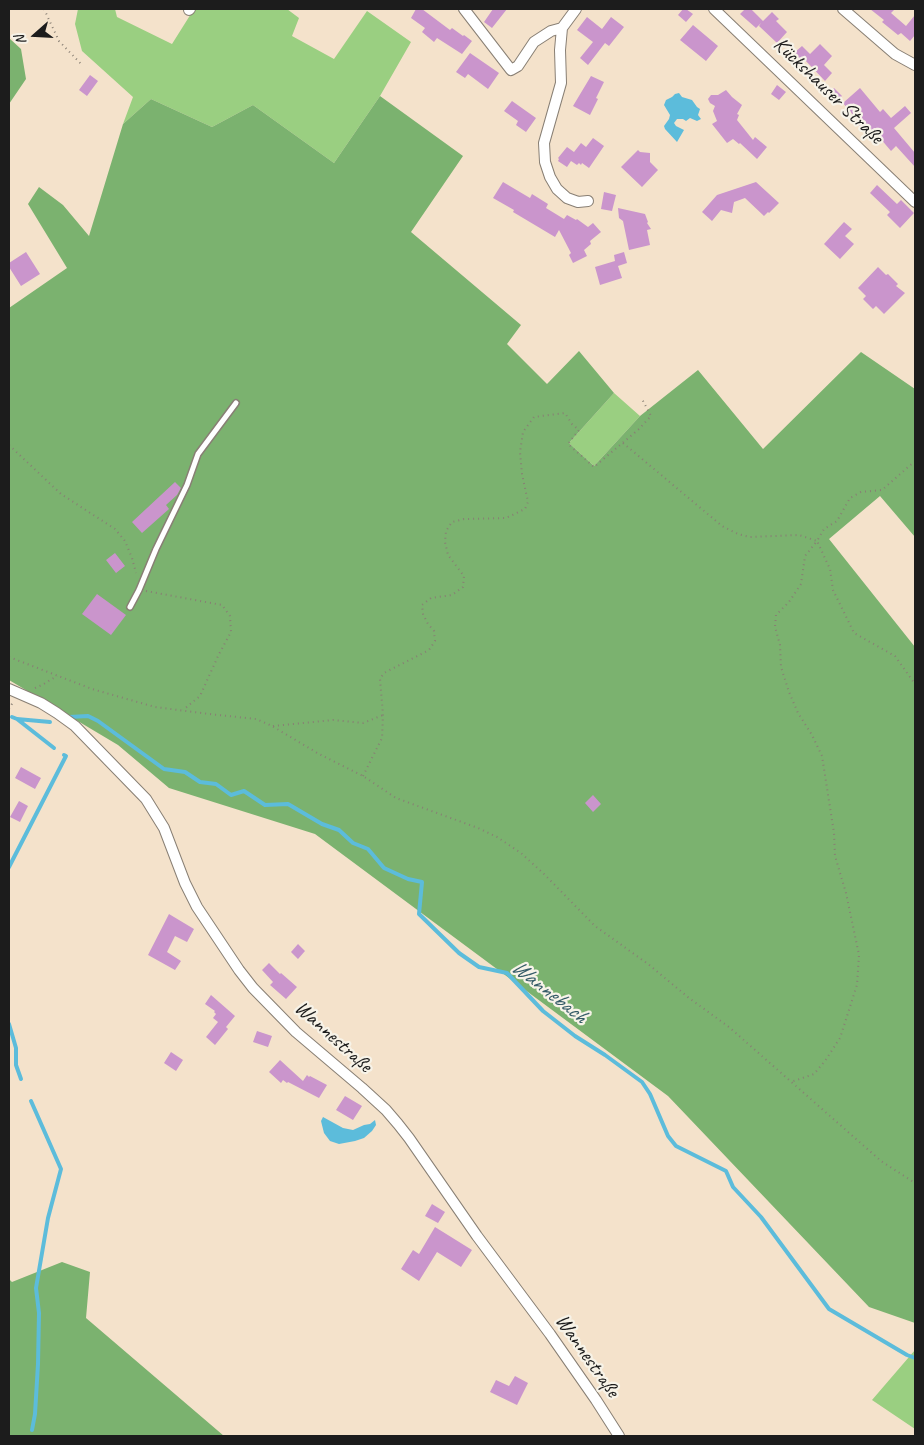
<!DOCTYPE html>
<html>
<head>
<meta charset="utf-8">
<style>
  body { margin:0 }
  #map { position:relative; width:924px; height:1445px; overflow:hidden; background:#f4e2cb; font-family:Caveat,sans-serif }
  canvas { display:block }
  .frame { position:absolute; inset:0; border:10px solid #1c1c1c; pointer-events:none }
  .north { position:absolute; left:10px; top:10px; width:50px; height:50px; -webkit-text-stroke:4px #f7f3e8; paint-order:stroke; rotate:251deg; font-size:14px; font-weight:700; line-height:20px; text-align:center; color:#1c1c1c }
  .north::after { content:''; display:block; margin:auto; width:18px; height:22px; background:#1c1c1c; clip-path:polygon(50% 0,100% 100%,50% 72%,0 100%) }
</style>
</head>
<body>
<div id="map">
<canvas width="924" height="1445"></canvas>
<div class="frame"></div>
<div class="north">N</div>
</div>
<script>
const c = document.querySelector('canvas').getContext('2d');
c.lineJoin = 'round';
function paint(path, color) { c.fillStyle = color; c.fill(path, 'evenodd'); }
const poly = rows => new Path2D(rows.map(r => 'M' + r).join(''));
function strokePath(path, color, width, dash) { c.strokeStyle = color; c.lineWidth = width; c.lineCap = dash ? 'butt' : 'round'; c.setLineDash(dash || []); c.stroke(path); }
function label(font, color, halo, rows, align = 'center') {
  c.font = font + ' Caveat,sans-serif'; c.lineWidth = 4.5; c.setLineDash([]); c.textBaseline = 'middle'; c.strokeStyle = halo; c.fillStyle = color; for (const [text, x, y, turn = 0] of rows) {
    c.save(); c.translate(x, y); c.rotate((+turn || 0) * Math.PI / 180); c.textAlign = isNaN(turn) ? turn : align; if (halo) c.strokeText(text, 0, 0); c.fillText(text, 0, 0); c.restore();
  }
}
const green = poly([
  [78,9,115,9,117,17,172,44,194,9,287,9,299,18,292,36,334,59,367,11,411,42,380,96,334,163,253,105,212,127,151,99,123,124,133,97,82,51,75,24],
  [614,393,640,416,594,466,569,443],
  [915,1350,915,1429,872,1400]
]);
const forest = poly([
  [9,38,21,49,26,79,9,104],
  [380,96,463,156,411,232,521,325,507,344,547,384,579,351,614,393,569,443,594,466,640,416,698,370,763,449,861,352,915,389,915,537,880,496,829,539,915,647,915,1323,869,1307,668,1096,315,834,169,788,118,745,9,680,9,308,67,268,28,204,39,187,63,205,89,236,123,124,151,99,212,127,253,105,334,163],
  [62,1262,90,1272,86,1318,224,1436,9,1436,9,1279,12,1282]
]);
const water = poly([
  [679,93,682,97,692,100,697,107,700,109,698,115,701,119,697,121,690,118,686,121,683,119,677,119,674,123,676,126,684,130,677,142,665,129,664,126,669,119,670,115,664,105,666,100,672,97,675,94],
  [323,1117,343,1128,353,1130,364,1125,370,1124,375,1120,376,1125,372,1131,364,1138,355,1141,339,1144,330,1141,324,1133,321,1121]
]);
const stream = poly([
  [12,717,17,719,50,722],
  [69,717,88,716,98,721,164,769,185,772,200,782,216,784,231,795,244,791,265,805,288,804,322,824,339,830,353,843,368,849,384,868,408,879,422,882,419,914,459,953,479,967,507,973,543,1011,575,1036,605,1055,642,1082,650,1094,668,1136,676,1146,726,1171,733,1187,761,1217,829,1309,907,1355,915,1358],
  [17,719,54,748],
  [9,867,66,756,64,755],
  [9,1024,16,1048,16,1065,21,1079],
  [31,1101,61,1169,48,1218,36,1288,39,1313,38,1364,35,1414,32,1430]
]);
const building = poly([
  [416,9,422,9,450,30,452,28,463,36,464,35,472,41,462,54,437,38,434,42,422,32,425,28,411,18],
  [493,9,507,9,492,28,484,22],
  [683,9,686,9,693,14,686,22,678,15],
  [745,9,751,9,763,21,772,12,779,19,776,21,787,32,777,43,759,26,761,23,756,28,740,14],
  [870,9,895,9,891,13,906,26,915,15,915,35,910,41,901,33,898,35,882,22,884,20],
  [587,17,602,29,611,17,624,27,609,46,605,43,588,65,580,58,593,42,577,30],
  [693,25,718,46,706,61,680,40],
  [820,44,832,56,824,65,832,73,825,81,805,60,803,62,794,53,802,46,810,54],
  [470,53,499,73,488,89,468,74,465,78,456,72],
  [90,75,98,81,87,96,79,90],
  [591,76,604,82,596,98,598,99,590,115,573,106],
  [777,85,786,92,779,100,771,94],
  [834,88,842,96,834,103,826,95],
  [860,88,880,112,883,109,891,118,905,106,911,113,894,128,915,153,915,167,896,146,891,151,874,131,869,136,858,124,859,122,843,103],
  [726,90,732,97,742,105,737,114,739,115,737,120,753,140,755,137,767,147,757,159,740,143,739,144,733,139,727,143,712,124,717,121,713,111,715,106,710,103,708,99,711,95,718,95],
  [512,101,536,118,526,132,516,125,518,121,504,111],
  [593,138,604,146,589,168,582,163,581,165,579,163,577,165,571,161,567,167,558,161,559,159,558,158,567,147,574,152,581,143,586,147],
  [638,150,640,152,650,153,650,162,658,170,642,187,621,167],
  [503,182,530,198,532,194,548,204,546,208,564,219,567,215,576,220,577,219,588,227,593,223,601,232,590,241,591,244,584,250,587,256,573,263,569,255,571,253,559,230,555,237,513,212,514,210,493,198],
  [756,182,779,203,769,213,768,212,764,216,745,198,734,202,732,213,721,210,712,221,702,212,717,195],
  [877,185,897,204,901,200,914,213,900,228,887,215,890,212,870,193],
  [604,192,616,195,612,211,601,209],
  [618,208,645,214,648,222,647,223,651,229,647,230,650,245,629,250,623,221,619,218],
  [844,222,852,229,845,236,854,244,840,259,824,244],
  [26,252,40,274,21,286,9,267,9,263],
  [624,252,627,263,618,266,622,278,600,285,595,267,615,261,614,255],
  [878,267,886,275,888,274,898,284,896,286,905,293,884,314,876,306,873,309,863,299,866,296,858,288],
  [175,482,181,488,177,495,166,505,169,509,142,533,132,522],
  [115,553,125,566,116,573,106,560],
  [97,594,126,615,111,635,82,614],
  [21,767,41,778,35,789,15,778],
  [593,795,601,804,593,812,585,803],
  [19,801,28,806,20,822,10,817],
  [169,914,194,929,187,942,175,936,167,952,181,961,175,970,148,955],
  [298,944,305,951,298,959,291,952],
  [269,963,280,974,281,973,297,987,286,999,270,985,273,982,262,970],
  [211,995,235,1016,226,1027,228,1029,215,1045,206,1037,218,1022,213,1018,216,1014,214,1012,215,1011,205,1004],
  [257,1031,272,1036,268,1047,253,1042],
  [171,1052,183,1060,176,1071,164,1063],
  [280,1060,303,1081,307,1075,309,1077,310,1076,327,1085,319,1098,288,1082,287,1083,283,1080,281,1083,269,1072],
  [345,1096,362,1106,353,1120,336,1110],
  [432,1204,445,1212,438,1223,425,1216],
  [435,1227,472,1250,461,1267,437,1252,419,1281,401,1269,413,1250,419,1254],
  [515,1376,528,1383,517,1405,490,1392,496,1380,509,1386]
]);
const path = poly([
  [44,9,59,41,82,65],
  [623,443,722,526,738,534,750,537,799,535,817,541,805,556,801,584,789,602,776,615,775,627,780,645,781,667,789,692,798,713,812,735,822,756,834,833,835,856,846,893,859,955,857,985,840,1038,825,1061,814,1074,791,1082],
  [9,445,61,494,115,529,125,541,132,558,136,573],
  [915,461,882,490,861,492,850,498,837,521,824,529,817,541,830,569,833,590,854,633,895,656,915,684],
  [146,591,222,605,230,616,231,632,219,654,200,696,183,710],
  [9,657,92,689,155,707,209,714,256,719,272,726,319,754,363,776,396,798,478,828,497,837,521,853,544,874,595,926,648,964,689,998,729,1027,881,1161,915,1183],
  [35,688,42,685,57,676],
  [9,709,13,702],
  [273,726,333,720,363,723,383,715],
  [363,776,382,738,383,715,380,679,384,673,429,650,435,641,434,631,428,624,423,614,422,605,431,598,452,595,463,587,464,576,448,555,445,542,446,531,452,522,464,519,506,518,525,509,528,502,522,474,520,452,523,432,534,417,565,413,572,424,579,430,568,444,594,467,639,429,651,416,642,399]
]);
const service = poly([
  [130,607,139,590,156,549,187,485,198,454,236,403]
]);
const minor = poly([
  [464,9,511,70,518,66,534,42,551,31,562,28],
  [576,9,562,28,560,50,561,83,544,143,545,162,550,177,557,189,567,198,578,202,588,201],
  [714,9,915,202],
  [843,9,895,54,915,65],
  [189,10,190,9],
  [9,689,41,703,57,713,75,726,146,799,164,828,185,883,197,907,239,970,253,988,296,1032,362,1088,386,1110,398,1124,409,1138,477,1236,550,1334,596,1400,619,1436]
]);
const streetNames = [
  ["Kückshauser Straße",828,91,44],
  ["Wannestraße",333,1037,42],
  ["Wannestraße",587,1356,55]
];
const waterNames = [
  ["Wannebach",549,992,38]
];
paint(green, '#9acf81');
paint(forest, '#7bb26f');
paint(water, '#5cbcdb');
strokePath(stream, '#5cbcdb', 4);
paint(building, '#ca95cc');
strokePath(service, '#887f74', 8);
strokePath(minor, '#887f74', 12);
strokePath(path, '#887f74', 2, [1, 4]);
strokePath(service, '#fff', 5);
strokePath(minor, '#fff', 10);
label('21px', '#1c1c1c', '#f7f3e8', streetNames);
label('italic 22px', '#365c68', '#f7f3e8', waterNames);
</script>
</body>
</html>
